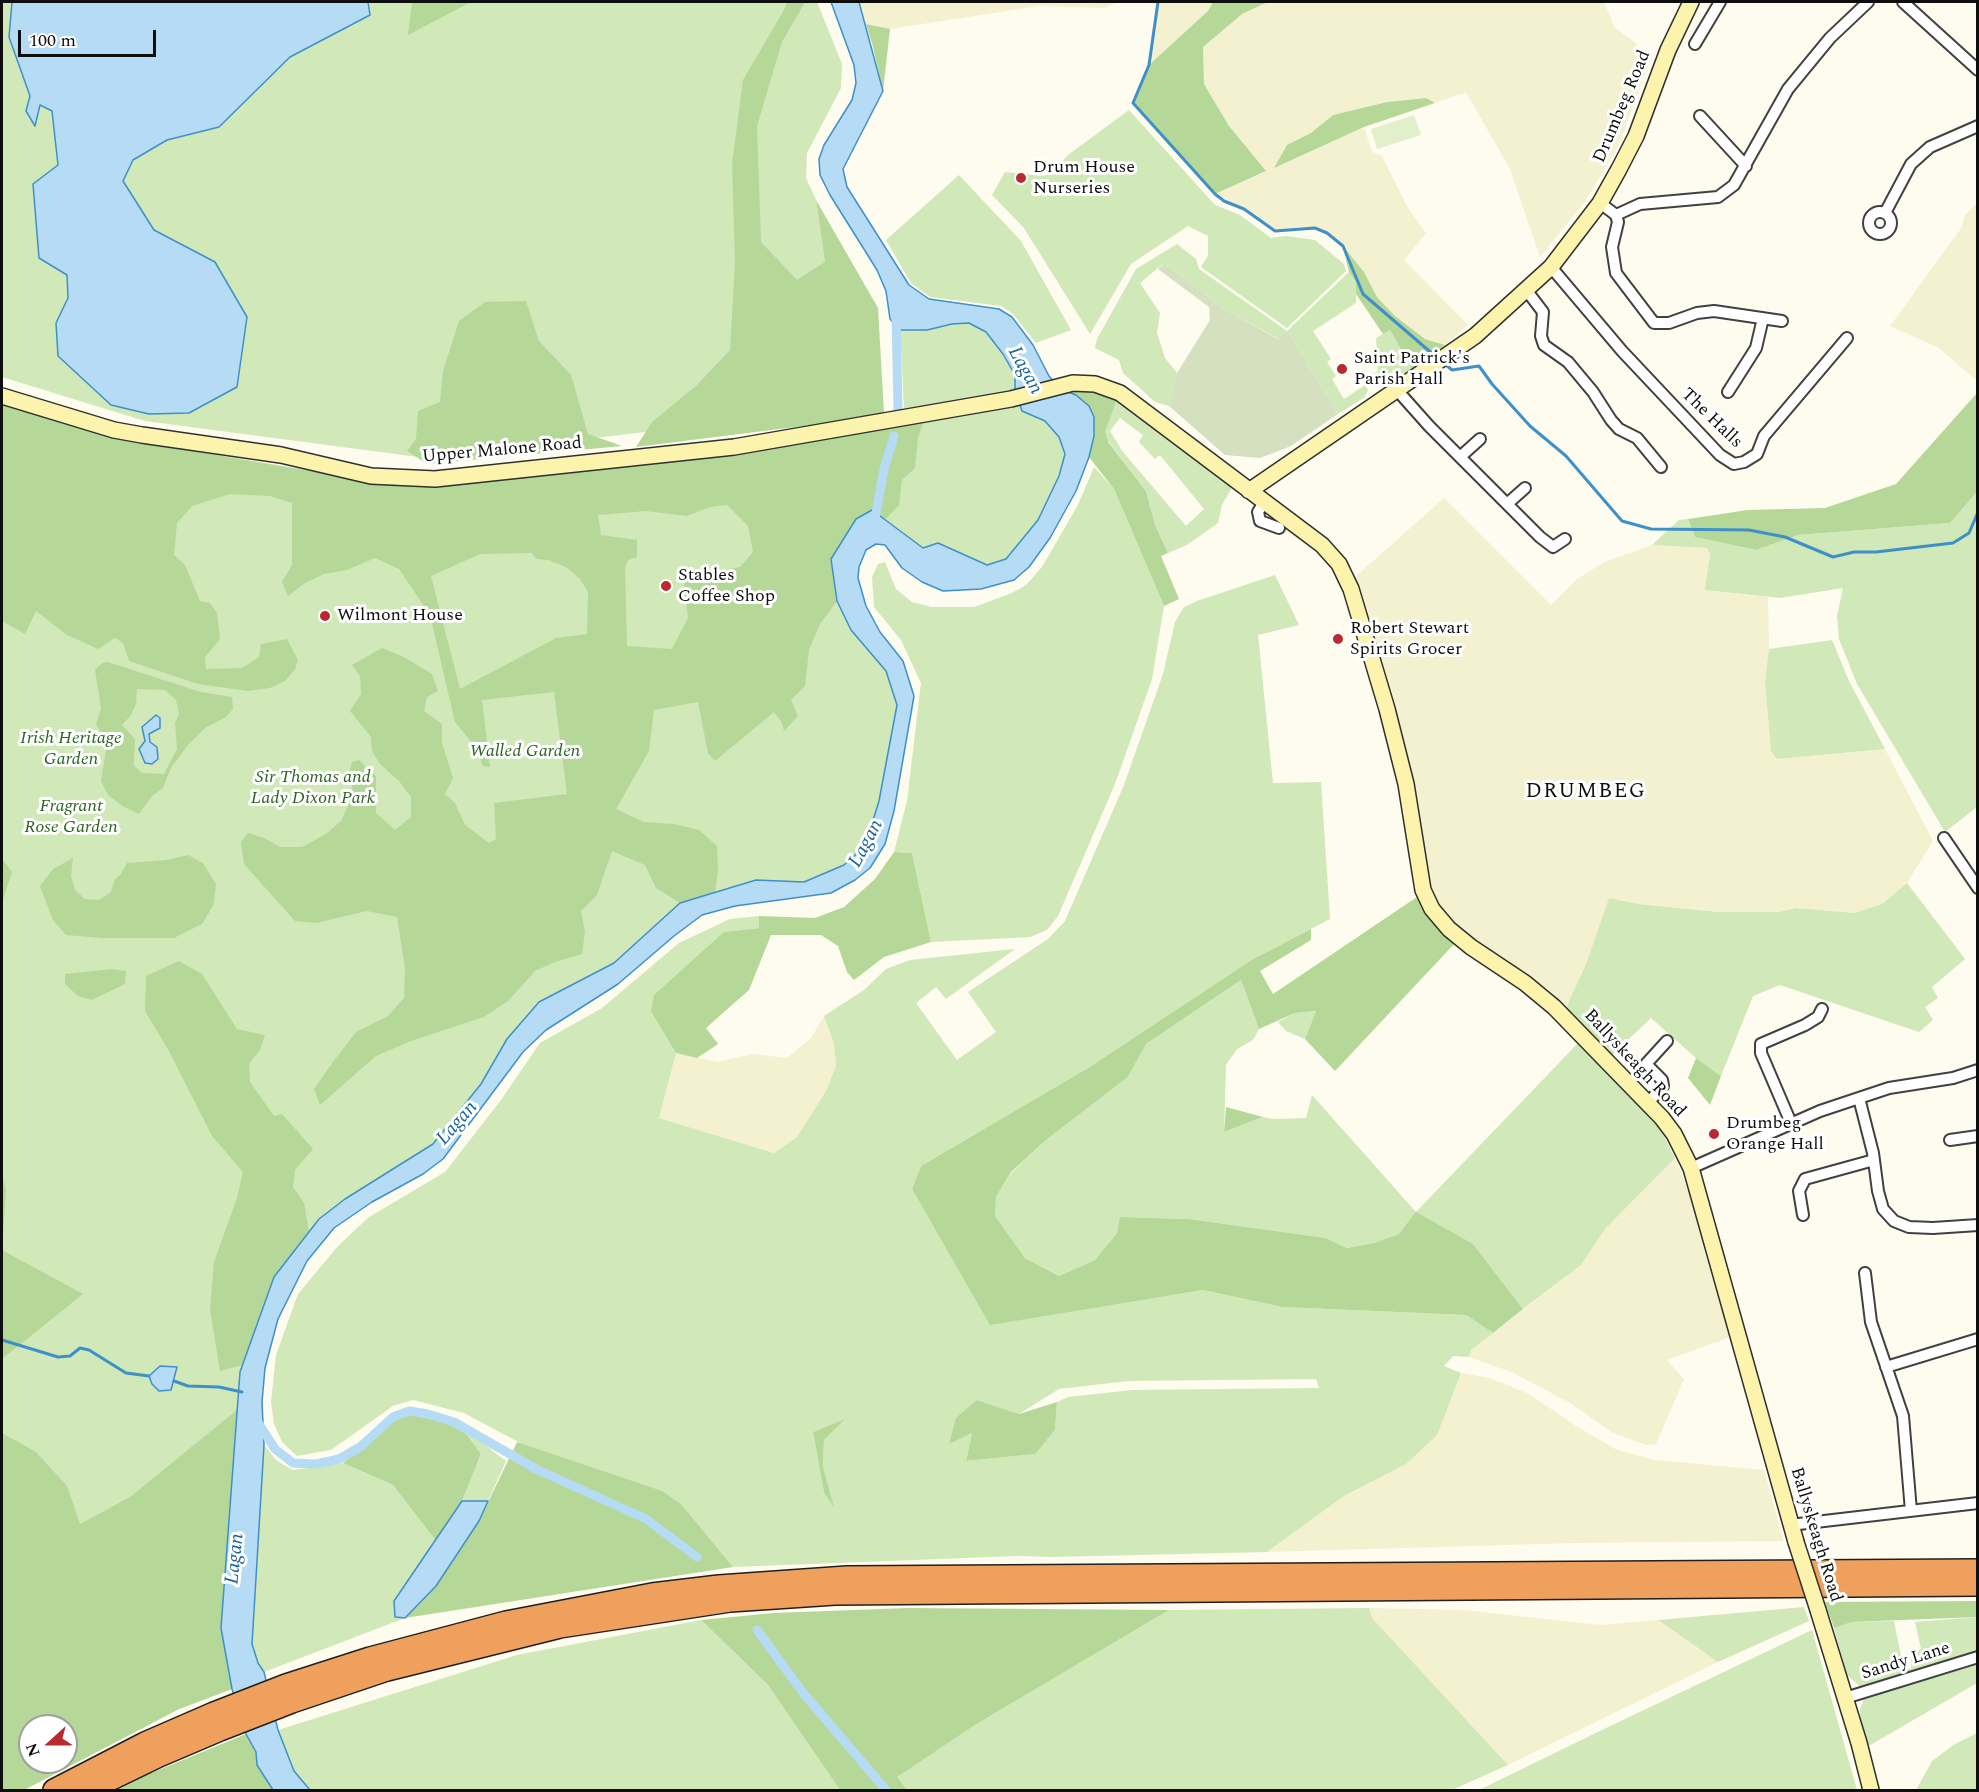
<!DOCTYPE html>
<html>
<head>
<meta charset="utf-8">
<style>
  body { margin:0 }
  #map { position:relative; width:1979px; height:1792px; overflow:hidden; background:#fefbef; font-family:Spectral,serif }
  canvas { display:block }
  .frame { position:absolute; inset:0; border:3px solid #0e0e0e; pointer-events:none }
  .north { position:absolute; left:18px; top:1714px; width:60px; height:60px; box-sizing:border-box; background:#fff; border:2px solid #9f9f9f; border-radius:50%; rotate:249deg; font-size:16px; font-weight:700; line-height:24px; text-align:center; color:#0e0e0e }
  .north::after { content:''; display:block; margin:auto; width:21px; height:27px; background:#b92a30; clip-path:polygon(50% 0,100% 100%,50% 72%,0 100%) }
  .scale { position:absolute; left:18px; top:30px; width:138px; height:27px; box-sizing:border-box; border:3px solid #0e0e0e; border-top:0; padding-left:8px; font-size:18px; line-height:21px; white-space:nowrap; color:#0e0e0e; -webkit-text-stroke:4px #fff; paint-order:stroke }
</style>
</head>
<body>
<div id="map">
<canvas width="1979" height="1792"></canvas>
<div class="frame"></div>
<div class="north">N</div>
<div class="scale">100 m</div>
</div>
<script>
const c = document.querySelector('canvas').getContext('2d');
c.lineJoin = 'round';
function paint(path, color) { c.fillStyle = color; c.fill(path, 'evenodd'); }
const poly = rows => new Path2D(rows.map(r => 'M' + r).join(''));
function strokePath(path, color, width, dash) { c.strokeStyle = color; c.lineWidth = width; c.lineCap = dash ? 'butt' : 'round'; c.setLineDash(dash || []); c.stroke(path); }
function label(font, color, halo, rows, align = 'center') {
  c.font = font + ' Spectral,serif'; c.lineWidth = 6; c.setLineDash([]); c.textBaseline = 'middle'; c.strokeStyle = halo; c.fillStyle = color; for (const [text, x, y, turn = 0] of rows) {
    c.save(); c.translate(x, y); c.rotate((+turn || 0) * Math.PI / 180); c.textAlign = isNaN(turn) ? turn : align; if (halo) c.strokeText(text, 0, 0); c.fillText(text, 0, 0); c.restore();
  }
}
const farmland = poly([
  [859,2,1118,2,1104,8,1039,6,890,29,866,24],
  [1158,2,1213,2,1209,11,1149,65],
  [1268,2,1604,2,1615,28,1636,43,1647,68,1619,145,1584,203,1540,257,1510,169,1466,92,1435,103,1425,98,1387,102,1333,115,1311,133,1287,145,1275,167,1364,127,1372,152,1382,156,1408,208,1426,233,1404,260,1468,325,1445,345,1425,339,1395,316,1377,297,1364,272,1343,246,1327,233,1315,228,1275,231,1244,209,1215,194,1265,172,1229,126,1204,84,1203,46,1242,14],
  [1977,203,1977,381,1939,348,1890,326,1962,227,1965,215],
  [1444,498,1551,605,1577,579,1605,562,1652,545,1707,548,1710,554,1706,590,1768,597,1769,649,1765,681,1771,751,1777,759,1885,749,1933,841,1907,883,1882,904,1855,913,1796,908,1779,912,1718,912,1638,904,1609,898,1586,964,1565,1010,1548,988,1535,982,1469,938,1436,904,1427,880,1411,771,1354,578],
  [824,1016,835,1043,836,1066,826,1091,797,1137,775,1153,659,1118,676,1053,718,1062,752,1054,787,1058,811,1038],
  [1675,1158,1693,1203,1705,1254,1730,1337,1667,1360,1684,1379,1656,1444,1646,1445,1613,1433,1570,1403,1514,1373,1469,1357,1471,1350,1581,1265,1605,1229],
  [1461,1373,1489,1378,1529,1394,1576,1426,1617,1450,1655,1460,1764,1470,1784,1541,1575,1543,1267,1552,1344,1496,1406,1464,1436,1435],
  [1369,1608,1464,1610,1600,1625,1658,1620,1718,1662,1508,1765,1372,1618]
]);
const green = poly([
  [2,2,817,2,842,64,841,88,807,153,806,178,816,200,825,262,856,407,426,458,145,421,2,377],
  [1129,110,1215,205,1240,215,1271,238,1286,236,1315,240,1344,264,1346,271,1287,328,1201,267,1208,256,1208,236,1188,226,1131,264,1090,334,1024,228,992,195,1005,172,1043,176,1053,172,1068,155],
  [959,175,1021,241,1071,330,1036,343,1013,314,1001,306,930,297,911,283,886,240],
  [1177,244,1196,259,1199,269,1287,331,1349,272,1356,282,1356,303,1313,331,1331,359,1327,362,1336,376,1332,379,1344,399,1365,385,1368,390,1365,397,1338,414,1288,331,1279,339,1224,309,1164,263,1140,283,1160,313,1157,333,1165,358,1177,373,1169,406,1155,402,1123,373,1119,360,1095,348,1097,339,1136,269],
  [969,323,986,332,1003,354,1015,375,1015,390,904,409,900,330,927,330,952,324],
  [1390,330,1412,369,1388,387,1374,383,1371,376,1378,371,1376,338],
  [1105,388,1219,478,1234,484,1222,505,1218,523,1187,545,1168,553,1155,525,1146,491,1109,442,1105,431],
  [1120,418,1143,435,1139,442,1155,459,1160,455,1204,509,1186,526,1123,452,1110,431],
  [2,403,114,438,332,474,435,484,909,417,1019,405,1022,411,1045,421,1059,437,1065,454,1059,476,1038,520,1006,559,987,565,938,543,923,548,872,510,856,519,851,630,886,671,897,705,879,801,865,846,844,865,804,882,756,880,680,903,614,963,539,1002,507,1039,481,1084,433,1144,345,1199,274,1277,240,1372,221,1628,232,1689,179,1709,24,1790,2,1790],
  [30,1726,66,1726,66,1762,30,1762],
  [1094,467,1114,489,1164,606,1152,679,1115,784,1058,916,1047,930,1030,937,931,942,912,853,894,852,907,801,921,683,901,640,874,607,872,577,878,564,885,562,896,589,912,602,932,607,974,607,1012,593,1026,585,1042,567,1078,505],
  [1977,492,1977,807,1945,832,1857,684,1839,639,1837,616,1843,588,1780,598,1705,590,1710,554,1707,548,1652,545,1679,520,1688,519,1695,537,1756,550,1798,535,1950,523],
  [1275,575,1299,625,1258,635,1273,783,1321,782,1330,919,1253,959,1088,1068,921,1166,912,1189,990,1324,1203,1290,1282,1307,1466,1315,1493,1333,1471,1350,1469,1357,1453,1356,1444,1366,1461,1373,1437,1435,1406,1464,1344,1496,1267,1552,1052,1557,1017,1556,733,1567,682,1505,522,1444,464,1413,413,1400,393,1406,331,1450,297,1456,282,1442,274,1424,271,1402,276,1355,298,1294,338,1246,369,1217,445,1172,501,1100,540,1043,602,1008,679,943,730,919,759,916,759,928,724,932,669,1039,676,1053,659,1118,774,1153,797,1137,826,1091,836,1066,834,1043,824,1016,864,990,886,969,910,960,1015,949,946,999,936,987,916,1003,957,1060,996,1032,968,992,1048,939,1065,921,1124,785,1163,674,1175,622,1184,607,1197,601],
  [1316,1379,1319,1388,1132,1390,1068,1397,1057,1402,1055,1430,1034,1454,966,1461,972,1433,949,1443,977,1400,1019,1414,1059,1389,1128,1381],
  [843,1420,824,1440,823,1467,833,1505,824,1493,813,1432],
  [1832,640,1849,681,1885,749,1777,759,1771,751,1765,681,1769,649],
  [1907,883,1965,959,1932,987,1938,998,1925,1007,1933,1020,1919,1032,1780,985,1753,996,1721,1076,1696,1058,1651,1018,1611,1056,1565,1010,1586,964,1609,898,1638,904,1718,912,1779,912,1796,908,1855,913,1882,904],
  [1241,980,1259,1029,1253,1040,1237,1049,1226,1065,1224,1132,1263,1117,1273,1119,1306,1118,1312,1095,1416,1212,1579,1042,1660,1129,1675,1158,1605,1229,1581,1265,1523,1309,1473,1244,1399,1234,1374,1243,1347,1248,1326,1238,1189,1219,1121,1217,1117,1233,1095,1260,1059,1276,1025,1258,995,1216,996,1197,1011,1173,1046,1140,1128,1077,1146,1044],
  [1316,1011,1305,1039,1286,1031,1278,1022,1295,1013],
  [461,1427,506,1461,488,1501,462,1501,481,1454],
  [264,1445,277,1461,293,1470,343,1463,393,1485,436,1541,394,1601,395,1617,405,1618,264,1672,258,1663,252,1644],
  [1804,1607,1809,1621,1718,1662,1658,1620],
  [1369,1608,1372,1618,1508,1765,1452,1790,907,1790,896,1777,975,1725,1169,1610],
  [1977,1617,1977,1653,1862,1688,1847,1675,1834,1628,1852,1622,1894,1621,1903,1667,1911,1669,1911,1653,1921,1649,1915,1622],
  [701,1620,768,1685,840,1790,310,1790,294,1771,278,1730,517,1655],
  [1812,1630,1857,1790,1479,1790,1604,1729],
  [1977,1661,1977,1683,1867,1747,1860,1725,1860,1709,1864,1698],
  [1977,1733,1977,1790,1916,1790,1932,1761,1955,1744]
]);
const forest = poly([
  [412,2,471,2,408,35],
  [787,2,805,2,782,42,757,126,761,242,797,280,825,262,816,200,878,308,884,413,835,422,636,447,652,422,697,385,730,350,735,263,732,164,743,80,784,10],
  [1213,2,1268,2,1242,14,1203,47,1204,84,1229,126,1266,171,1215,194,1133,103,1149,65,1208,11],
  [866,24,890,29,883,91,872,43],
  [1426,98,1435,103,1364,127,1274,168,1287,145,1311,133,1333,115,1387,102],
  [1343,246,1364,272,1377,297,1395,316,1425,339,1445,345,1412,369,1390,330,1383,334,1356,294,1356,282,1349,272],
  [526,301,539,341,571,375,588,434,622,446,427,464,407,451,416,439,418,411,440,402,443,371,459,321,485,302],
  [1082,386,1106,393,1117,400,1105,431,1109,443,1146,491,1155,525,1168,553,1161,556,1179,599,1164,606,1114,489,1089,457,1094,436,1094,417,1076,395,1060,389],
  [1977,393,1977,492,1950,523,1798,535,1756,550,1695,537,1688,519,1748,510,1825,508,1896,484],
  [2,403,114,438,369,481,924,420,918,438,915,468,902,480,899,505,885,520,872,510,831,559,837,601,820,624,809,650,805,686,791,700,798,716,784,731,782,723,774,712,715,761,708,753,698,702,654,710,649,751,616,809,644,822,674,824,699,830,717,846,718,871,715,892,680,903,656,888,645,865,612,851,597,895,581,911,585,932,582,954,555,962,535,971,508,1001,484,1017,411,1041,376,1056,320,1105,314,1089,333,1062,356,1032,388,1016,404,998,405,968,397,917,367,911,316,923,295,921,244,864,241,842,248,833,264,838,280,847,302,847,326,834,341,821,350,801,352,786,349,773,352,762,359,760,376,776,376,813,395,830,411,817,411,797,399,781,380,764,372,751,371,737,350,711,361,694,360,676,352,665,382,648,404,657,432,674,438,691,427,697,424,711,442,724,442,743,453,778,445,794,455,803,465,825,489,843,496,839,494,803,567,794,554,692,482,700,490,767,483,766,473,744,455,722,430,615,399,569,375,558,347,570,324,574,305,583,288,596,282,582,292,565,292,503,270,496,230,494,192,506,177,523,174,555,185,565,200,601,210,603,217,613,220,639,205,657,206,669,242,668,259,657,261,644,287,639,298,660,295,669,285,681,270,688,248,691,198,684,129,661,123,643,115,638,98,649,67,635,36,611,25,634,2,621],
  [727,505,748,526,753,552,740,567,690,577,683,573,688,618,672,649,627,646,625,568,628,560,637,557,637,540,601,535,598,515,646,511,687,516,710,507],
  [532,553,536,559,548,560,566,567,580,579,588,592,587,634,556,638,460,689,431,576,480,554],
  [108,662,201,692,232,697,233,709,226,717,205,728,187,746,171,768,163,788,152,796,139,814,124,807,108,795,101,781,107,744,96,724,101,708,95,670,102,663],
  [137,689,165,690,176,700,179,714,175,723,177,749,164,774,142,773,134,766,135,739,122,725,131,715,136,704],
  [894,852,912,853,931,942,884,957,854,980,847,972,838,946,821,935,771,935,749,990,706,1028,718,1044,697,1058,676,1053,651,1011,654,995,724,932,759,928,759,916,815,918,844,907,875,879],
  [188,855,203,863,216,884,214,904,202,924,174,938,103,938,66,935,53,920,40,886,53,869,73,858,71,876,75,890,85,899,99,900,111,892,115,879,121,874,127,863,167,860],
  [2,859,12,872,2,903],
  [1417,897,1437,926,1456,942,1335,1071,1305,1039,1316,1011,1295,1013,1259,1029,1241,980,1146,1044,1128,1077,1046,1140,1011,1172,996,1197,995,1216,1025,1258,1059,1276,1095,1260,1117,1233,1120,1217,1189,1219,1326,1238,1347,1248,1374,1243,1399,1234,1416,1212,1473,1244,1523,1309,1493,1333,1466,1315,1282,1307,1203,1290,990,1325,912,1189,921,1166,1088,1068,1253,959,1311,929,1311,940,1260,971,1273,994],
  [179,961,202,974,237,1029,265,1035,260,1050,249,1064,250,1082,274,1116,282,1114,313,1149,295,1170,293,1187,304,1203,309,1232,274,1277,242,1365,220,1371,210,1309,214,1262,237,1198,243,1172,212,1136,169,1051,145,1011,146,976],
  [112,969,126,971,125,984,92,1000,78,996,65,984,65,974],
  [1696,1058,1721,1076,1710,1105,1688,1078],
  [1226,1107,1263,1117,1224,1132],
  [2,1176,6,1190,2,1250,83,1294,2,1359],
  [977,1400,1019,1414,1057,1402,1055,1430,1035,1454,966,1461,972,1433,949,1444,956,1418],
  [237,1410,221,1628,232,1689,179,1709,24,1790,2,1790,2,1433,36,1452,67,1486,80,1524,130,1497],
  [30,1726,66,1726,66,1762,30,1762],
  [411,1414,461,1427,481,1454,462,1501,436,1541,393,1485,343,1463,397,1418],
  [845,1419,824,1440,823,1467,834,1507,824,1493,813,1432],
  [517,1442,662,1491,682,1505,733,1567,405,1618,436,1586,479,1521],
  [1977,1601,1977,1617,1852,1622,1834,1628,1825,1602],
  [908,1608,1169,1610,975,1725,897,1777,907,1790,840,1790,768,1685,701,1620,774,1613],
  [246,1734,256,1752,257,1765,273,1790,117,1790,144,1776]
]);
const cemetery = poly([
  [1164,263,1224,309,1278,339,1288,331,1338,414,1291,446,1260,458,1225,455,1169,406,1177,373,1210,320,1209,307,1158,269]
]);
const pitch = poly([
  [1414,115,1421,135,1377,149,1371,129]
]);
const water = poly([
  [12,2,368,2,370,15,290,57,219,127,167,140,133,160,123,181,154,230,215,262,247,317,237,387,189,413,149,414,111,405,58,356,56,323,68,298,67,275,39,258,33,184,58,165,52,111,40,105,35,126,26,111,30,96,9,37,12,2],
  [831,2,859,2,883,91,843,169,847,187,909,285,929,299,999,309,1012,317,1033,345,1049,376,1060,389,1076,395,1089,406,1094,417,1094,436,1089,457,1076,491,1050,538,1029,567,1014,580,981,589,943,591,922,582,902,568,885,545,876,544,866,550,859,567,858,578,866,606,880,632,903,661,914,696,894,811,885,844,870,868,855,880,831,893,735,906,702,915,674,936,618,984,546,1030,523,1052,443,1159,423,1174,372,1202,334,1228,307,1261,278,1319,265,1368,262,1402,264,1445,252,1644,258,1663,264,1672,278,1730,294,1771,310,1790,273,1790,257,1765,256,1752,246,1734,232,1689,221,1628,240,1372,274,1277,319,1219,345,1199,433,1144,481,1084,507,1039,539,1002,614,963,680,903,756,880,804,882,844,865,865,846,879,801,897,705,886,671,851,630,837,601,831,559,856,519,872,510,923,548,938,543,987,565,1006,559,1038,520,1059,476,1065,454,1059,437,1045,421,1022,411,1015,390,1015,375,1003,354,986,332,969,323,952,324,927,330,900,330,890,319,886,291,877,270,830,195,820,175,819,159,824,145,852,100,856,83,854,65,831,2],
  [156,715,160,718,160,728,149,734,150,742,157,747,158,759,152,764,145,763,139,749,145,741,142,727,156,715],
  [160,1366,177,1367,171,1390,159,1391,152,1384,149,1376,160,1366],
  [462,1501,488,1501,479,1521,436,1586,405,1618,395,1617,394,1601,462,1501]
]);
const stream = poly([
  [1158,2,1149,65,1133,103,1215,194,1224,201,1244,209,1275,231,1315,228,1327,233,1343,246,1363,294,1435,356],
  [1445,364,1452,370,1479,366,1492,384,1530,426,1566,456,1622,521,1651,529,1749,530,1785,537,1833,557,1854,552,1876,552,1953,543,1969,533,1978,512],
  [2,1340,58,1357,70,1356,80,1348,89,1350,126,1373,149,1376],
  [174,1381,188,1386,219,1387,242,1392]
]);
const canal = poly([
  [896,313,898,410],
  [874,524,884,469,894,436],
  [257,1421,275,1449,293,1463,316,1464,339,1459,360,1447,393,1417,409,1411,428,1414,454,1422,536,1469,646,1519,697,1557],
  [757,1630,804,1694,886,1790]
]);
const street = poly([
  [1903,2,1978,70],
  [1695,44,1720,2],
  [1700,116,1746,166],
  [1600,203,1616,215,1618,222,1612,247,1616,273,1654,323,1669,323,1697,313,1714,311,1782,321],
  '1869 223a11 11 0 1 1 22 0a11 11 0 1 1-22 0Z',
  [1885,213,1911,164,1930,147,1978,126],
  [1616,215,1640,204,1718,197,1734,185,1788,89,1830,38,1868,2],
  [1551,267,1622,351,1720,455,1734,464,1744,462,1757,454,1764,436,1847,338],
  [1527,291,1543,312,1541,336,1544,345,1568,362,1593,392,1611,420,1619,429,1637,438,1661,467],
  [1397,390,1429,426,1540,537,1553,547,1565,539],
  [1728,392,1756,348,1763,318],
  [1460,457,1480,439],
  [1264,502,1258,512,1260,521,1279,528],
  [1507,504,1525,488],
  [1944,838,1978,888],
  [1859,1098,1873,1153,1878,1191,1883,1209,1894,1221,1909,1227,1933,1228,1978,1225],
  [1648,1103,1663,1086,1662,1080,1646,1064,1667,1041],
  [1791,1123,1761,1053,1761,1044,1805,1025,1818,1017,1822,1009],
  [1950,1140,1978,1136],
  [1691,1168,1820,1111,1889,1088,1953,1078,1978,1070],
  [1803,1215,1799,1191,1805,1179,1874,1160],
  [1865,1273,1871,1322,1903,1416,1911,1511],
  [1886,1367,1978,1339],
  [1790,1525,1978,1503],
  [1845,1698,1978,1657]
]);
const secondary = poly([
  [2,396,114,430,142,435,281,455,371,476,435,479,734,447,1011,399,1073,383,1095,384,1120,393,1322,545,1339,564,1351,589,1387,709,1406,784,1423,890,1432,909,1449,929,1471,947,1525,983,1554,1007,1662,1118,1674,1134,1691,1168,1796,1542],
  [1249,491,1475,336,1551,267,1600,203,1619,169,1636,136,1668,50,1691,2],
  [1818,1610,1859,1743,1871,1790]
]);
const highway = poly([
  [54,1790,145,1743,214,1713,286,1685,370,1658,506,1622,652,1594,719,1586,847,1577,1978,1570],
  [89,1790,159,1756,220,1730,292,1702,387,1670,560,1627,730,1601,835,1594,1978,1585]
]);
const secondaryBridge = poly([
  [1796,1542,1818,1610]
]);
const markers = [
  [1021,178,6,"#b92a30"],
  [1342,369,6,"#b92a30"],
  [666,586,6,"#b92a30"],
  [325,616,6,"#b92a30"],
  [1338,639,6,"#b92a30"],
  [1714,1134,6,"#b92a30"]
];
const streetNames = [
  ["Drumbeg Road",1623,107,-67],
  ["The Halls",1711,419,44],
  ["Upper Malone Road",502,451,-5],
  ["Ballyskeagh Road",1634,1064,47],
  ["Ballyskeagh Road",1815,1535,73],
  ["Sandy Lane",1906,1662,-17]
];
const poiNames = [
  ["Drum House",1033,168],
  ["Nurseries",1033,189],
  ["Saint Patrick's",1354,359],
  ["Parish Hall",1354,380],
  ["Stables",678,576],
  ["Coffee Shop",678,597],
  ["Wilmont House",337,616],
  ["Robert Stewart",1350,629],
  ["Spirits Grocer",1350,650],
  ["Drumbeg",1726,1124],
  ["Orange Hall",1726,1145]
];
const parkNames = [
  ["Irish Heritage",71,739],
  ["Garden",71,760],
  ["Walled Garden",525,752],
  ["Sir Thomas and",313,778],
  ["Lady Dixon Park",313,799],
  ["Fragrant",71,807],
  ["Rose Garden",71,828]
];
const waterNames = [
  ["Lagan",1024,371,61],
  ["Lagan",867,844,-62],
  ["Lagan",458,1124,-49],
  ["Lagan",236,1559,-84]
];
const quarterNames = [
  ["DRUMBEG",1586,793]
];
paint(farmland, '#f3f1d0');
paint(green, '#d1e8b9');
paint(forest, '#b5d899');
paint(cemetery, '#d5e0c1');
paint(pitch, '#e2efcb');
paint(water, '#b5dcf4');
strokePath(water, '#3f90c8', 1.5);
strokePath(stream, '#3f90c8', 3);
strokePath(canal, '#b5dcf4', 9);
strokePath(street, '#414141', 14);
strokePath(secondary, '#303030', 18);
strokePath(highway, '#1f1f1f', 24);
strokePath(street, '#fff', 10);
strokePath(secondary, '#fcf4ac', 15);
strokePath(highway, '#efa05c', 21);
strokePath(secondaryBridge, '#303030', 18, []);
strokePath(secondaryBridge, '#fcf4ac', 15);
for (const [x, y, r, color] of markers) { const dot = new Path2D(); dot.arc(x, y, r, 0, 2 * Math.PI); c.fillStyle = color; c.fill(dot); strokePath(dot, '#fff', 2); }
label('18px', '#0e0e0e', '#fff', streetNames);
label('18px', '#0e0e0e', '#fff', poiNames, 'left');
label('italic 18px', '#2d6320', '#fff', parkNames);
label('italic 20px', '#1b629b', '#fff', waterNames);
c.letterSpacing = '1.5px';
label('21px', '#0e0e0e', '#fff', quarterNames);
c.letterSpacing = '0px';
</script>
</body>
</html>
